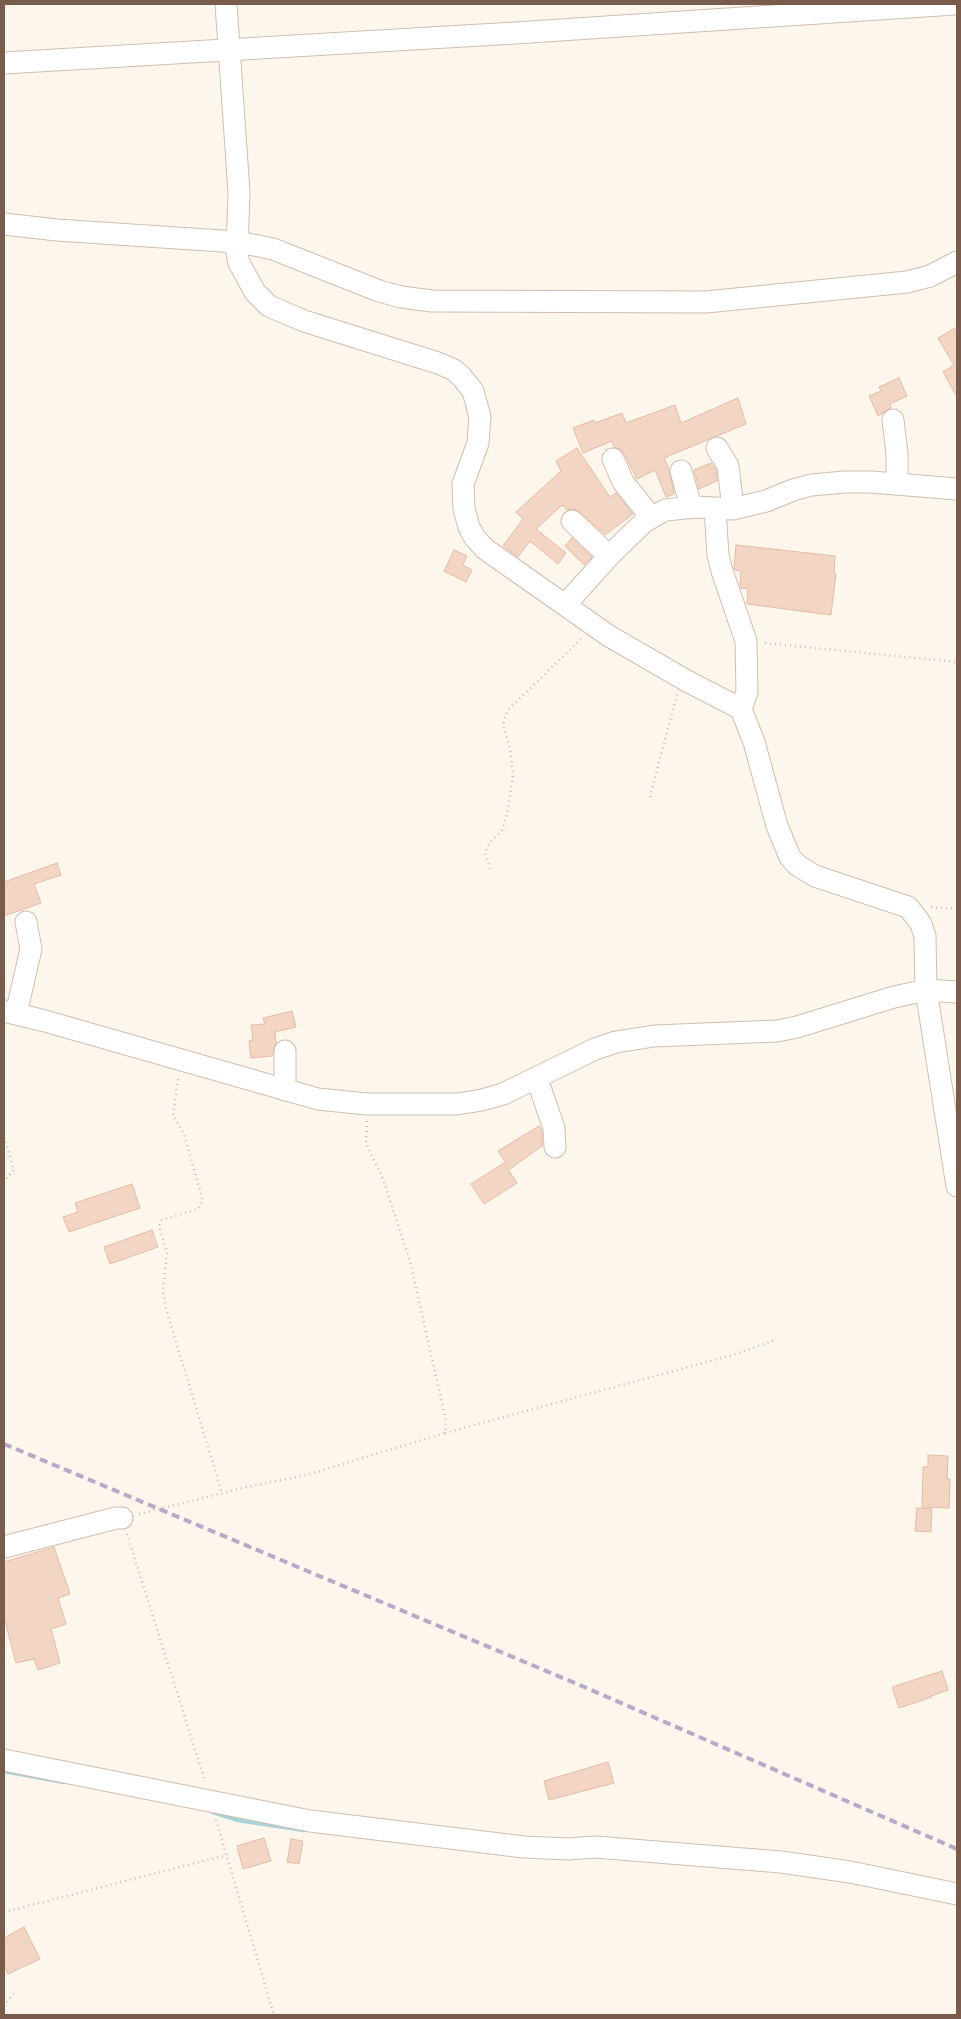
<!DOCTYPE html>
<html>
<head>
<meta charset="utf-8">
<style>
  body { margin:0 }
  #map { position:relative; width:961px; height:2019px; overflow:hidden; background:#fdf6ec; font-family:Montserrat,sans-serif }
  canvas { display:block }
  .frame { position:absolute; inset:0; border:5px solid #7a5c4d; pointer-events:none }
</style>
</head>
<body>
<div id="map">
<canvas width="961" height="2019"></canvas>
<div class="frame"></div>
</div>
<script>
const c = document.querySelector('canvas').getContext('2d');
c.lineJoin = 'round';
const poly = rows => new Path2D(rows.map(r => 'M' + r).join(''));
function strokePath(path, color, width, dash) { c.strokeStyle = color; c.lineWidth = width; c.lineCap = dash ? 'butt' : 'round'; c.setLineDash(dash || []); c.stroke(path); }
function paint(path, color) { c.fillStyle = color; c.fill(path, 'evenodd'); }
const stream = poly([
  [4,1771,64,1782],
  [213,1812,238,1820,304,1830]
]);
const building = poly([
  [957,327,957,397,943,372,954,365,938,338,957,327],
  [899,378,907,396,890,404,891,408,878,416,869,396,881,391,879,387,899,378],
  [738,398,746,424,664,458,669,469,674,494,666,497,655,470,637,479,624,454,620,449,614,447,612,441,583,453,573,428,594,420,595,423,622,413,626,423,675,405,681,423,738,398],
  [577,448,610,497,616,493,633,514,605,535,580,512,574,509,567,510,562,505,536,529,566,553,558,564,530,541,518,557,503,546,523,519,516,512,561,471,556,461,577,448],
  [711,463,716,470,717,481,699,489,694,470,711,463],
  [572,538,592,557,584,565,565,546,572,538],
  [736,545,835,556,834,573,836,574,831,615,747,604,748,589,741,588,740,584,741,571,735,570,734,568,736,545],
  [454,550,467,556,463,565,472,570,466,582,444,571,454,550],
  [57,863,61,875,34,884,41,903,4,916,4,882,57,863],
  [292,1011,296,1027,275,1032,276,1043,272,1056,251,1058,249,1041,253,1040,251,1025,265,1024,263,1018,292,1011],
  [539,1126,542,1130,542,1146,510,1169,498,1151,539,1126],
  [504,1163,517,1183,484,1204,471,1184,504,1163],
  [132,1184,140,1208,69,1232,63,1217,78,1212,75,1203,132,1184],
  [152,1230,158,1247,110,1264,104,1247,152,1230],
  [928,1455,948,1456,947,1479,950,1479,949,1508,922,1507,923,1467,928,1467,928,1455],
  [917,1508,932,1509,931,1532,915,1531,917,1508],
  [54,1547,70,1594,58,1598,66,1624,51,1629,60,1663,38,1670,34,1659,16,1663,4,1617,4,1562,54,1547],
  [942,1671,948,1690,931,1696,932,1697,899,1708,892,1687,942,1671],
  [608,1762,614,1783,549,1800,544,1781,608,1762],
  [264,1838,271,1861,243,1869,237,1846,264,1838],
  [291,1839,303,1841,299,1864,287,1862,291,1839],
  [24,1927,40,1959,8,1974,4,1965,4,1938,24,1927]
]);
const path = poly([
  [765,643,957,662],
  [650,797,677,694],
  [490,869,485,853,489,844,502,830,508,810,513,775,510,749,503,724,508,710,581,639],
  [931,907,957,909],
  [178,1079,173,1116,184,1134,203,1201,198,1209,162,1220,159,1226,167,1252,163,1290,166,1309,222,1493],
  [4,1137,14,1170,4,1181],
  [445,1433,736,1354,775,1340],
  [139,1514,247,1487,310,1474,445,1433,446,1421,410,1261,383,1179,366,1143,367,1120],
  [127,1534,205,1781],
  [216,1820,274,2015],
  [4,1912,227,1855],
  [4,2006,16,1990]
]);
const minor = poly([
  [226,4,239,192,237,253,239,263,255,292,269,306,304,321,438,363,454,370,461,376,473,391,480,417,478,443,463,484,464,509,469,527,475,538,485,549,609,636,687,681,741,709,754,742,777,826,790,857,797,865,815,876,908,907,916,917,921,924,925,936,926,990,957,1186],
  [4,63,515,33,955,4],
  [4,224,57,230,237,242,259,246,273,249,379,291,401,297,432,301,706,302,907,282,930,276,957,262],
  [893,420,897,454,897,484],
  [717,448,728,466,733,509],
  [613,459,623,482,651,517],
  [681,471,691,507],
  [715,509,718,555,722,571,746,641,747,692,741,709],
  [572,521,609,556],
  [566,604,609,556,644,522,665,510,696,507,733,509,766,501,793,490,811,485,845,482,871,482,957,489],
  [4,1011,45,1021,318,1099,367,1104,457,1104,482,1100,503,1094,595,1049,616,1042,654,1036,777,1031,797,1027,894,997,926,990,957,992],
  [16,1014,31,949,26,922],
  [285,1051,285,1090],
  [537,1079,554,1128,555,1147],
  [4,1547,116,1518,122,1518],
  [4,1760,310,1821,524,1847,569,1849,595,1847,781,1862,850,1872,957,1894]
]);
const rail = poly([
  [4,1444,582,1686,957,1849]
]);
strokePath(stream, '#a5d3da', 4.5);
paint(building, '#f3d5c3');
strokePath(building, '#e6bba3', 1);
strokePath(minor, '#d1beb0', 23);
strokePath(path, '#d9b8a5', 2.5, [1, 4]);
strokePath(minor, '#fff', 21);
strokePath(rail, '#b9a8c9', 4, [8, 5]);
</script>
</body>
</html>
